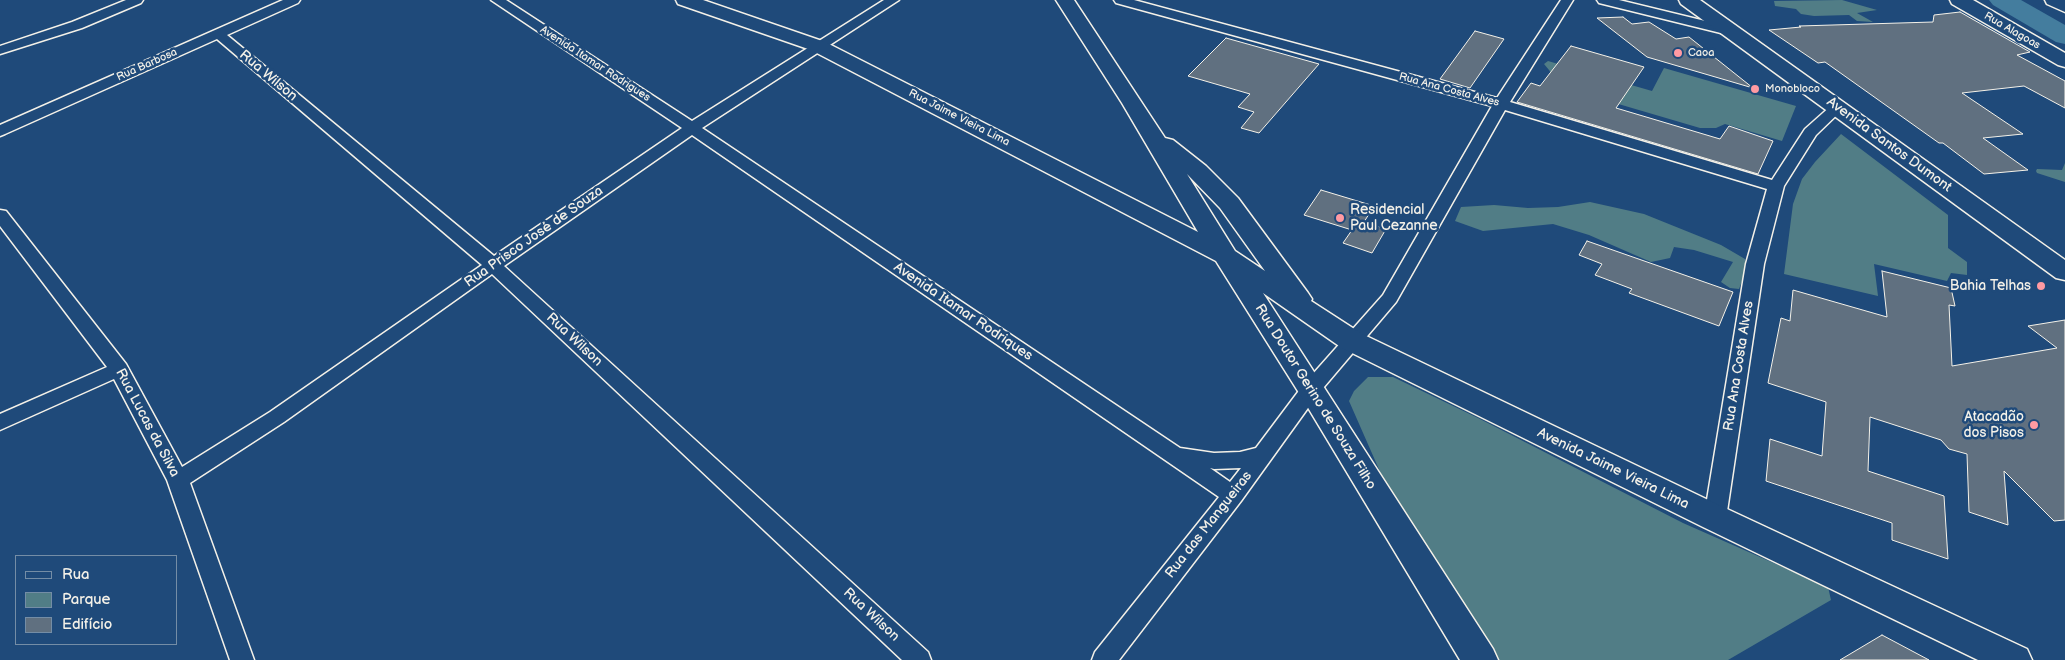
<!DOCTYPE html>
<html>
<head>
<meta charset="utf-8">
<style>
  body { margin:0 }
  #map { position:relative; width:2065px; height:660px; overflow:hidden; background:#1f4a7a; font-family:"Balsamiq Sans",sans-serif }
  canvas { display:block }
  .legend { position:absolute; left:15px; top:555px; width:162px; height:90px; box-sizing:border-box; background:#1f4a7a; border:1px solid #748da6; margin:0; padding:6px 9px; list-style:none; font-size:15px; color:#f4f1e8 }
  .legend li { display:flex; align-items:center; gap:10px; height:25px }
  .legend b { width:25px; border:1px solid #748da6 }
</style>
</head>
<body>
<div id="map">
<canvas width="2065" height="660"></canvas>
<ul class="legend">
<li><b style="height:6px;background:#1f4a7a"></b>Rua</li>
<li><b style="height:14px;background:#517d86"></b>Parque</li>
<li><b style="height:14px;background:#607080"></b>Edifício</li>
</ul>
</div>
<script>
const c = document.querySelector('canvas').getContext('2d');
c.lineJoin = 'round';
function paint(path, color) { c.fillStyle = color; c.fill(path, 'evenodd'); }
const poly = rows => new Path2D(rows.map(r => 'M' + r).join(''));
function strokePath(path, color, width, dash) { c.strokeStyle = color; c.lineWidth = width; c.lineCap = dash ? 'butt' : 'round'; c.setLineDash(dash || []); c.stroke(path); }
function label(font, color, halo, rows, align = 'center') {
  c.font = font + ' "Balsamiq Sans",sans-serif'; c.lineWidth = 5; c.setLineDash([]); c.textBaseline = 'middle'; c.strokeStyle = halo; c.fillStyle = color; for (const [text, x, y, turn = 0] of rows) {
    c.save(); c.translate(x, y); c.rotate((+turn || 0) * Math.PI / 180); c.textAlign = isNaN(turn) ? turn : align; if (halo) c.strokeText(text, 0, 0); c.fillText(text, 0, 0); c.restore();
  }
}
const green = poly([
  [1842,0,1877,10,1857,13,1873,22,1857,21,1849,15,1814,16,1801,14,1796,9,1775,6,1774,1],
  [1548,61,1652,91,1664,68,1796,106,1782,141,1725,124,1716,128,1700,128,1564,88,1544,64],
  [1841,134,1948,215,1948,248,1967,262,1967,275,1951,273,1947,281,1874,264,1878,296,1784,274,1793,204,1802,179,1815,162],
  [2065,163,2065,182,2037,173,2036,171,2037,169,2062,170],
  [1590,202,1644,214,1721,245,1745,259,1746,271,1739,289,1730,288,1721,282,1733,262,1694,250,1674,247,1670,258,1651,262,1589,235,1553,224,1483,231,1455,221,1461,207,1494,205,1528,208,1558,207],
  [1368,377,1393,377,1478,418,1683,523,1828,587,1831,600,1728,660,1492,660,1396,508,1349,401,1354,391]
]);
const river = poly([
  [1989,0,2021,0,2065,25,2065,44,2056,42,1993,5,1989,0]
]);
const building = poly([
  [1960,12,2030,52,2017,55,2065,81,2065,108,2024,86,1962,93,2023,134,1983,138,2028,170,1984,174,1943,143,1939,143,1825,62,1818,63,1769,30,1801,27,1799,26,1933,22,1934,15,1960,12],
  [1623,17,1632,24,1649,22,1676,39,1689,37,1753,88,1647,57,1597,18,1623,17],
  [1475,31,1504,39,1470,88,1440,79,1475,31],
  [1226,38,1319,64,1259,133,1241,128,1254,112,1238,107,1250,94,1188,76,1226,38],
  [1571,46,1644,67,1616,108,1720,139,1729,126,1773,141,1758,174,1517,102,1531,83,1540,86,1571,46],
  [1321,190,1374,206,1364,222,1386,229,1372,253,1343,243,1352,230,1304,215,1321,190],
  [1587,241,1733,292,1719,326,1629,293,1632,289,1595,275,1602,264,1579,255,1587,241],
  [1882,271,1951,288,1955,306,1949,305,1952,366,2057,348,2028,326,2065,320,2065,520,2054,521,2004,471,2008,525,1969,512,1967,454,1949,449,1941,440,1870,417,1868,471,1944,496,1948,559,1892,540,1892,523,1766,481,1770,439,1822,456,1826,402,1768,383,1781,318,1790,321,1793,290,1887,317,1882,271],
  [1882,635,1929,660,1840,660,1882,635]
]);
const minor = poly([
  [126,0,143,0,141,3,82,28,0,54,0,46,72,22,126,0],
  [283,0,300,0,298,3,227,35,494,256,682,128,491,0,506,0,692,121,884,0,899,0,702,128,1180,448,1214,453,1240,452,1256,448,1304,384,1383,295,1492,106,1116,3,1114,0,1134,0,1497,98,1561,0,1573,0,1510,102,1772,180,1805,129,1832,105,1842,105,1844,108,1816,135,1784,186,1764,264,1726,518,1723,524,1715,527,1707,524,1704,518,1746,264,1767,189,1505,110,1396,302,1318,394,1241,501,1119,660,1092,660,1095,652,1219,497,692,135,504,266,928,652,931,660,902,660,492,274,284,422,190,483,254,660,230,660,167,480,114,379,0,430,0,414,107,367,0,226,0,210,6,211,126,364,182,467,270,412,482,265,217,39,5,134,0,136,0,125,283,0],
  [1210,468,1214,469,1241,468,1230,482,1210,468],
  [1597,0,1619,0,1738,29,1740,32,1733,36,1599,3,1597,0]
]);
const secondary = poly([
  [676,0,703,0,825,42,1198,232,1122,103,1056,0,1074,0,1165,138,1173,140,1206,166,1238,198,1308,293,1312,299,1311,301,1362,334,1727,509,2027,649,2032,660,1978,660,1703,527,1342,348,1263,293,1493,649,1498,660,1460,660,1301,396,1216,261,811,50,678,4,676,0],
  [1187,174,1220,208,1265,271,1235,251,1187,174],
  [2045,0,2065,0,2065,12,2047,4,2045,0]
]);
const primary = poly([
  [1950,0,1973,0,2065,53,2065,67,2058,65,1952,4,1950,0]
]);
const trunk = poly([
  [1679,0,1700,0,2065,260,2065,280,2056,278,1681,4,1679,0]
]);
const markers = [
  [1678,53,5,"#ff9aa2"],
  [1755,89,5,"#ff9aa2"],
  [1340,218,5,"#ff9aa2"],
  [2041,286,5,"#ff9aa2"],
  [2034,425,5,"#ff9aa2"]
];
const farStreetnames = [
  ["Rua Alagoas",2012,31,30],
  ["Avenida Itamar Rodrigues",595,64,33],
  ["Rua Barbosa",147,65,-24],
  ["Rua Ana Costa Alves",1449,90,15],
  ["Rua Jaime Vieira Lima",959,118,27]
];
const farPoinames = [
  ["Caoa",1688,53],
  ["Monobloco",1765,89]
];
const streetNames = [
  ["Rua Wilson",268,76,40],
  ["Avenida Santos Dumont",1889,145,36],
  ["Rua Prisco José de Souza",534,237,-35],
  ["Avenida Itamar Rodriques",963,312,34],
  ["Rua Wilson",574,340,43],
  ["Rua Ana Costa Alves",1739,366,-81],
  ["Rua Doutor Gerino de Souza Filho",1315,397,58],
  ["Rua Lucas da Silva",147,423,62],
  ["Avenida Jaime Vieira Lima",1613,469,26],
  ["Rua das Mangueiras",1209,525,-52],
  ["Rua Wilson",871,615,43]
];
const poiNames = [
  ["Residencial",1350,210,"left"],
  ["Paul Cezanne",1350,226,"left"],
  ["Bahia Telhas",2031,286],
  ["Atacadão",2024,417],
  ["dos Pisos",2024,433]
];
paint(green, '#517d86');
paint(river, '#447d9e');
paint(building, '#607080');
strokePath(building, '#f4f1e8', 1);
strokePath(minor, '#f4f1e8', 3);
strokePath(secondary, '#f4f1e8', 3);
strokePath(primary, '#f4f1e8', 3);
strokePath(trunk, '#f4f1e8', 3);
paint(minor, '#1f4a7a');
paint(secondary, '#1f4a7a');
paint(primary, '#1f4a7a');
paint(trunk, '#1f4a7a');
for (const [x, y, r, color] of markers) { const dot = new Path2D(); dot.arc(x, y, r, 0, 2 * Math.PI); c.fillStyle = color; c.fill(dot); strokePath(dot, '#1f4a7a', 2); }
label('11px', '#f4f1e8', '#1f4a7a', farStreetnames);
label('11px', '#f4f1e8', '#1f4a7a', farPoinames, 'left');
label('14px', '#f4f1e8', '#1f4a7a', streetNames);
label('14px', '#f4f1e8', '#1f4a7a', poiNames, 'right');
</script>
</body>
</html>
